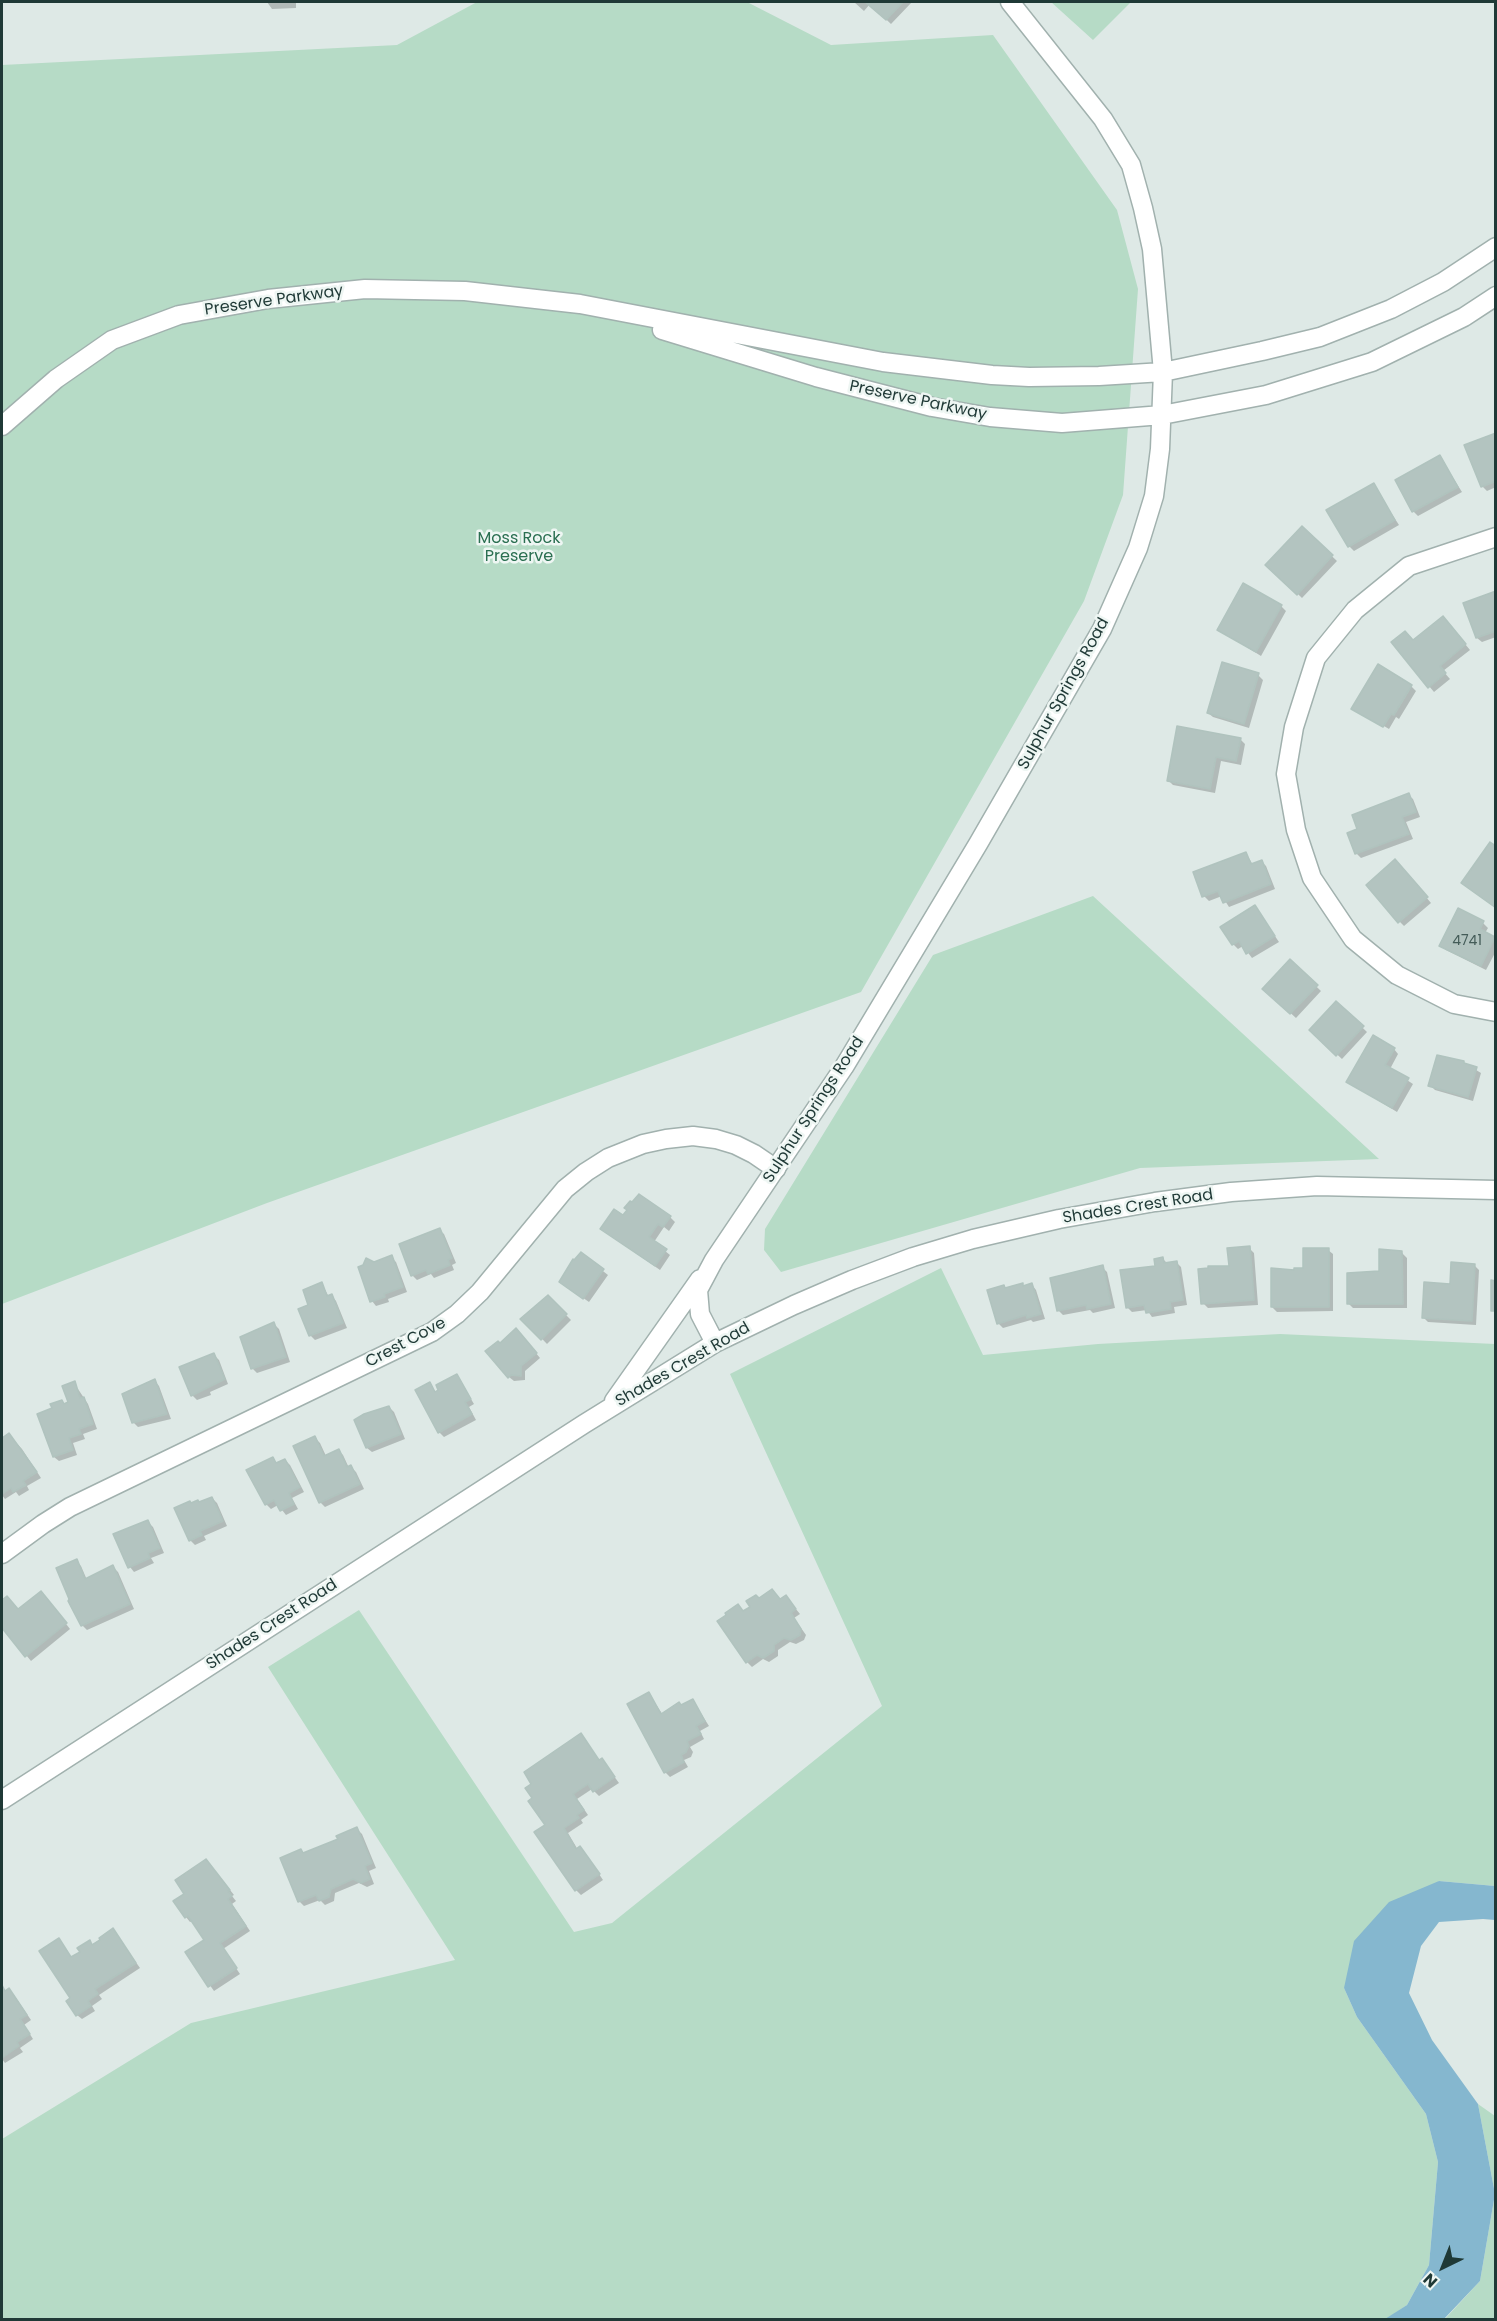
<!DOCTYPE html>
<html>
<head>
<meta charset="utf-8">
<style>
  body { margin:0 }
  #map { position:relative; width:1497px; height:2321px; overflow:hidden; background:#dee9e6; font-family:Poppins,sans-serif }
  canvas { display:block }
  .frame { position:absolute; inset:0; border:3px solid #1f3936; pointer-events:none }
  .north { position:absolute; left:1413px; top:2237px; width:60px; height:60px; -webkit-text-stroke:4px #eef6f3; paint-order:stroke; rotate:223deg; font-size:16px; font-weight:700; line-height:24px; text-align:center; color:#1f3936 }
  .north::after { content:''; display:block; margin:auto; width:21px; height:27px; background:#1f3936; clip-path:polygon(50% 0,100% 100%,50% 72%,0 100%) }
</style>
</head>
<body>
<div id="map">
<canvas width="1497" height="2321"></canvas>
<div class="frame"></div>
<div class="north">N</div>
</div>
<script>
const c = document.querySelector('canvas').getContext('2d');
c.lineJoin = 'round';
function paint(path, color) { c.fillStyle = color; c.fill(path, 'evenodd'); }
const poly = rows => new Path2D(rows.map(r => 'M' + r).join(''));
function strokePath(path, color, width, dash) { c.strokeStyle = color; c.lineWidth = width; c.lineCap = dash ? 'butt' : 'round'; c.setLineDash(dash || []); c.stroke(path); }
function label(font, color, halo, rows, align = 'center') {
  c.font = font + ' Poppins,sans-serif'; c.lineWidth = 5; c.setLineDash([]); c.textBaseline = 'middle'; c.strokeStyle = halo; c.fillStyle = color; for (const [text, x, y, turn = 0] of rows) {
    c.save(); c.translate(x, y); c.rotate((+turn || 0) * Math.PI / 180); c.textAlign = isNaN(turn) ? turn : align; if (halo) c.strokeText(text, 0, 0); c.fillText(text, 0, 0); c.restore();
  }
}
const green = poly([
  [477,2,747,2,831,45,993,35,1117,210,1138,289,1123,495,1084,601,861,992,267,1203,2,1304,2,65,397,45],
  [1051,2,1131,2,1093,40],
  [1093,896,1379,1159,1140,1168,781,1272,764,1250,765,1229,933,955],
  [941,1268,983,1355,1098,1344,1280,1334,1495,1344,1495,1886,1439,1881,1344,1988,1357,2017,1426,2114,1438,2162,1429,2265,1407,2305,1385,2320,2,2320,2,2139,191,2023,455,1960,268,1667,359,1610,574,1932,612,1923,882,1706,730,1374],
  [1478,2104,1495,2116,1495,2319,1444,2320,1480,2281,1495,2194]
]);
const water = poly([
  [1439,1881,1495,1886,1495,1920,1483,1919,1439,1922,1421,1946,1409,1993,1432,2040,1478,2104,1495,2194,1480,2281,1444,2319,1385,2319,1407,2305,1429,2265,1438,2162,1426,2114,1357,2017,1344,1988,1354,1941,1389,1902]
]);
const shadow = poly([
  [267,2,296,2,296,8,272,9],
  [854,2,912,2,891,24,870,4,864,11],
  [1496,434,1496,487,1487,491,1482,486],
  [1440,457,1462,492,1418,516,1413,511],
  [1373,485,1399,525,1354,551,1349,546],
  [1302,528,1337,561,1302,598,1268,565],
  [1496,593,1496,637,1482,642,1477,638],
  [1281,606,1286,611,1261,656,1219,630],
  [1447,622,1470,650,1443,671,1450,679,1434,692,1393,643,1413,642],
  [1258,675,1263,680,1249,728,1213,717,1208,713],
  [1411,686,1416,691,1399,719,1396,717,1389,729,1357,710],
  [1240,739,1245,744,1241,765,1221,761,1215,793,1173,785,1168,780],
  [1408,795,1413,799,1420,817,1406,822,1413,839,1361,858,1356,853,1359,830],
  [1246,853,1253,865,1262,862,1266,866,1275,889,1229,907,1222,896,1209,901,1204,896],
  [1400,866,1431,903,1404,926,1400,922],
  [1255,907,1279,942,1252,958,1243,946,1238,949,1233,944],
  [1483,923,1488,928,1485,933,1496,939,1496,951,1486,970,1446,950,1441,945],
  [1290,961,1321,991,1296,1018,1264,989],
  [1337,1003,1367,1032,1342,1059,1311,1030],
  [1394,1049,1398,1054,1390,1069,1413,1084,1397,1112,1348,1082],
  [1463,1062,1481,1073,1473,1101,1435,1090,1430,1085],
  [623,1217,670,1217,675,1222,669,1231,664,1227,654,1242,670,1255,660,1270,607,1233],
  [439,1230,444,1234,456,1263,452,1265,454,1270,434,1278,431,1274,417,1280,412,1275],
  [1249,1248,1254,1253,1258,1305,1208,1308,1203,1303],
  [1328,1250,1333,1254,1333,1311,1277,1312,1272,1307,1296,1271,1305,1269],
  [1402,1253,1407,1258,1407,1308,1353,1308,1348,1303],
  [581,1254,608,1275,589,1302,566,1286],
  [391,1257,396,1262,407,1292,388,1299,389,1302,376,1306,372,1301,374,1263],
  [1163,1259,1168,1264,1176,1262,1181,1267,1187,1305,1174,1307,1175,1313,1152,1317,1147,1310,1132,1312,1127,1307],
  [1474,1265,1479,1270,1476,1325,1428,1322,1423,1317,1452,1285],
  [1102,1267,1107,1272,1115,1308,1093,1313,1090,1310,1063,1315,1058,1310],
  [322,1284,329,1297,332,1296,336,1301,347,1328,315,1340,310,1335,310,1306],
  [1022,1284,1025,1287,1032,1285,1036,1290,1045,1319,1033,1322,1031,1320,1003,1328,998,1323,1006,1289],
  [548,1297,571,1320,547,1344,523,1319],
  [274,1324,279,1329,290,1362,257,1373,252,1368],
  [521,1335,540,1358,525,1371,525,1380,514,1381,509,1377,500,1345],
  [214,1355,219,1360,228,1384,210,1392,211,1395,197,1400,192,1395],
  [457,1376,474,1404,469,1407,476,1420,444,1437,439,1432,429,1384,436,1392],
  [155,1381,159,1386,171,1419,138,1427,133,1422],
  [74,1383,88,1404,97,1429,83,1434,85,1439,73,1443,77,1455,59,1461,54,1457,54,1409,62,1401,65,1405,70,1403],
  [389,1407,394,1412,405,1439,372,1452,367,1448,356,1421],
  [9,1435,22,1449,41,1478,27,1486,29,1490,19,1496,16,1492,5,1499,2,1495,2,1439],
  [315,1438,320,1443,326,1456,339,1451,343,1455,349,1468,351,1467,356,1472,364,1489,325,1507,320,1502],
  [272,1459,277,1464,285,1460,290,1465,304,1492,292,1498,298,1509,286,1515,278,1505,271,1509,266,1504],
  [212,1498,217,1503,227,1526,204,1536,206,1540,195,1545,190,1540,199,1504],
  [148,1522,153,1527,164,1553,151,1558,154,1563,134,1572,130,1567],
  [76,1561,81,1566,87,1580,113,1567,118,1572,134,1609,87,1630,82,1625],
  [786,1597,800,1614,794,1618,806,1635,804,1640,796,1644,790,1642,778,1650,778,1656,769,1662,763,1659,752,1667,747,1662,744,1613,759,1599,780,1601],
  [7,1598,18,1611,46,1598,70,1629,31,1661,2,1626,2,1602],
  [649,1694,663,1715,693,1701,709,1726,700,1731,704,1739,690,1747,693,1752,691,1757,684,1760,688,1767,670,1777,665,1772],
  [602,1760,619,1783,599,1796,592,1789,577,1799,588,1815,581,1820,583,1823,568,1833,578,1850,585,1853,603,1880,581,1895,576,1890,547,1825],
  [357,1829,362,1834,376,1868,369,1871,374,1884,367,1887,359,1883,335,1893,334,1901,325,1905,320,1900,304,1906,299,1901,301,1851,304,1854,339,1839],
  [211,1866,234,1895,232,1896,236,1901,232,1904,250,1931,223,1949,240,1974,214,1991,187,1953,206,1940,193,1921,190,1922,186,1917],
  [113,1930,140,1968,99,1995,102,1999,92,2006,95,2011,82,2019,77,2015,72,1999,59,1940,72,1959],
  [2,1986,6,1992,9,1990,14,1995,31,2020,24,2025,33,2039,20,2048,23,2052,5,2063,2,2059]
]);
const building = poly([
  [865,2,903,2,886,20,865,2],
  [1496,433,1496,481,1481,487,1464,445,1496,433],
  [1440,455,1458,487,1412,512,1395,480,1440,455],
  [1374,483,1395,520,1348,547,1326,510,1374,483],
  [1302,526,1333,555,1297,595,1265,565,1302,526],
  [1243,583,1282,605,1256,652,1217,630,1243,583],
  [1496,591,1496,631,1476,638,1463,603,1496,591],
  [1443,616,1466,644,1440,666,1446,673,1428,688,1391,642,1405,631,1413,640,1443,616],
  [1222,662,1259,673,1244,724,1207,713,1222,662],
  [1378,664,1412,685,1394,715,1391,714,1383,727,1351,709,1378,664],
  [1177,726,1241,738,1236,761,1216,757,1210,789,1167,781,1177,726],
  [1409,793,1416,812,1402,817,1409,834,1355,854,1347,833,1357,829,1352,815,1409,793],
  [1490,842,1496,846,1496,908,1461,883,1490,842],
  [1246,852,1251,864,1262,860,1271,884,1223,903,1218,891,1202,897,1193,872,1246,852],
  [1395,859,1428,897,1398,923,1366,885,1395,859],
  [1255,905,1275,936,1246,954,1239,941,1232,945,1220,927,1255,905],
  [1458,908,1484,921,1480,929,1495,937,1481,966,1439,946,1458,908],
  [1290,959,1318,985,1290,1014,1262,989,1290,959],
  [1336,1001,1364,1026,1336,1056,1309,1030,1336,1001],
  [1373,1035,1395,1048,1385,1065,1409,1078,1392,1108,1346,1082,1373,1035],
  [1437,1055,1464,1061,1464,1063,1477,1067,1468,1097,1428,1086,1437,1055],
  [639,1194,671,1216,663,1227,658,1224,649,1237,667,1249,655,1266,600,1229,614,1209,623,1215,627,1210,624,1208,630,1201,632,1202,639,1194],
  [440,1228,452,1258,448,1260,450,1265,428,1274,426,1270,411,1276,399,1244,440,1228],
  [1250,1246,1254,1300,1201,1304,1198,1269,1208,1268,1208,1266,1229,1266,1227,1248,1250,1246],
  [1303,1248,1329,1248,1329,1307,1271,1307,1271,1268,1294,1270,1294,1268,1303,1268,1303,1248],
  [1379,1249,1402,1251,1403,1304,1347,1304,1347,1273,1379,1271,1379,1249],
  [581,1252,604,1269,583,1299,559,1282,573,1259,574,1260,581,1252],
  [392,1255,403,1287,384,1294,385,1297,370,1302,358,1267,363,1265,366,1258,374,1262,392,1255],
  [1163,1257,1164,1263,1177,1261,1183,1300,1170,1302,1171,1309,1146,1313,1144,1305,1126,1308,1120,1270,1155,1266,1154,1259,1163,1257],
  [1451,1262,1475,1264,1472,1321,1422,1318,1424,1282,1450,1284,1451,1262],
  [1103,1265,1111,1304,1087,1309,1086,1305,1057,1311,1050,1278,1103,1265],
  [1491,1280,1496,1281,1496,1320,1495,1311,1491,1311,1491,1280],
  [322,1282,327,1296,332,1294,343,1323,309,1336,298,1309,308,1305,303,1290,322,1282],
  [1023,1283,1023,1286,1032,1283,1041,1314,1027,1318,1026,1315,997,1324,987,1290,1004,1285,1005,1288,1023,1283],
  [548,1295,567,1314,541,1340,520,1319,548,1295],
  [274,1322,286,1357,251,1369,240,1337,274,1322],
  [516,1328,537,1353,521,1366,521,1376,511,1375,508,1378,485,1351,498,1341,500,1343,516,1328],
  [214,1353,225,1379,191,1396,179,1367,214,1353],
  [457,1374,471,1399,465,1402,472,1414,438,1433,415,1390,430,1382,435,1392,438,1390,436,1385,457,1374],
  [155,1379,167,1414,132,1423,122,1394,155,1379],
  [75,1381,80,1398,84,1397,93,1424,79,1429,81,1434,69,1438,73,1450,53,1457,37,1414,52,1408,50,1404,62,1400,64,1404,68,1402,62,1386,75,1381],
  [389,1406,401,1434,366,1448,354,1420,364,1414,389,1406],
  [9,1433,37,1472,23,1481,26,1485,13,1492,11,1488,2,1494,2,1438,9,1433],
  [315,1436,324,1456,339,1449,347,1467,351,1465,360,1484,319,1503,293,1446,315,1436],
  [273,1457,276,1463,285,1459,300,1487,289,1493,294,1504,280,1511,274,1500,265,1505,246,1470,273,1457],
  [212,1497,223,1521,200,1531,202,1535,189,1541,174,1508,190,1501,191,1503,198,1500,199,1502,212,1497],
  [148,1520,160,1548,148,1553,150,1558,128,1568,113,1534,148,1520],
  [77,1559,85,1579,113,1565,130,1604,81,1626,68,1601,69,1599,56,1568,77,1559],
  [772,1589,780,1599,786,1595,796,1609,791,1613,801,1629,800,1635,791,1640,784,1638,774,1645,774,1651,763,1658,757,1655,746,1663,717,1621,726,1615,725,1613,738,1604,743,1611,750,1607,746,1601,756,1595,759,1598,772,1589],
  [41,1591,67,1623,25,1657,2,1628,2,1600,7,1596,18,1609,41,1591],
  [649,1692,661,1714,679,1702,681,1705,693,1699,705,1721,696,1726,701,1734,687,1741,689,1746,686,1752,681,1755,684,1762,664,1773,627,1704,649,1692],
  [581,1733,599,1760,602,1758,615,1777,593,1792,588,1784,573,1794,584,1810,577,1815,579,1818,564,1828,576,1849,580,1846,600,1874,575,1891,534,1832,545,1825,528,1801,532,1798,525,1788,531,1784,524,1772,581,1733],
  [357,1827,372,1863,365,1866,370,1879,361,1883,353,1879,331,1889,329,1897,319,1901,316,1895,298,1902,280,1858,301,1849,303,1853,338,1839,336,1836,357,1827],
  [206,1859,230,1890,228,1891,232,1896,228,1899,246,1926,220,1943,237,1968,208,1987,185,1952,204,1940,188,1916,185,1918,173,1901,184,1894,175,1880,206,1859],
  [113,1928,136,1963,95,1989,98,1994,88,2001,91,2006,76,2016,66,2001,70,1998,39,1951,59,1938,71,1957,80,1952,77,1948,90,1940,92,1945,100,1940,99,1938,113,1928],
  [2,1985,5,1991,9,1988,27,2015,20,2019,30,2034,17,2042,19,2046,2,2058,2,1985]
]);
const minor = poly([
  [1496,537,1409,566,1355,610,1316,658,1294,727,1286,774,1296,830,1312,878,1353,939,1397,975,1454,1004,1496,1012],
  [2,1554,43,1524,70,1507,432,1332,457,1314,480,1292,565,1189,586,1172,608,1158,643,1144,666,1139,693,1136,716,1139,736,1145,754,1154,776,1169]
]);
const tertiary = poly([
  [662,330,816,377,932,407,990,417,1062,423,1162,415,1266,395,1372,362,1464,317,1496,296],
  [2,426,56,379,112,340,179,315,268,299,365,289,465,291,580,304,883,362,992,375,1029,377,1099,376,1163,372,1262,351,1320,337,1391,309,1443,282,1496,247],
  [715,1343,700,1314,698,1290,714,1260,844,1067,978,844,1102,629,1138,548,1154,496,1160,449,1163,372,1152,249,1143,208,1131,165,1103,119,1010,2],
  [614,1401,700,1279],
  [2,1800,584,1424,715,1343,794,1305,852,1280,913,1257,973,1239,1059,1219,1155,1202,1231,1192,1317,1186,1496,1190]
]);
const numberNames = [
  ["4741",1467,941]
];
const streetNames = [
  ["Preserve Parkway",274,301,-8],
  ["Preserve Parkway",918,401,12],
  ["Sulphur Springs Road",1064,694,-61],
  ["Sulphur Springs Road",814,1110,-57],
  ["Shades Crest Road",1138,1207,-9],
  ["Crest Cove",406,1343,-28],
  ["Shades Crest Road",683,1365,-30],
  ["Shades Crest Road",272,1625,-33]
];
const parkNames = [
  ["Moss Rock",519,539],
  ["Preserve",519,557]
];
paint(green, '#b6dbc6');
paint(water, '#85b7cf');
paint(shadow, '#0003');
paint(building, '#b3c4c0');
strokePath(building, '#b0c3be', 1.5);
strokePath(minor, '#a1b1ae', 21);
strokePath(tertiary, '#a1b1ae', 21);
strokePath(minor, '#fff', 18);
strokePath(tertiary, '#fff', 18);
label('14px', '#445c58', null, numberNames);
label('16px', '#1f3936', '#eef6f3', streetNames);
label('16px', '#2a6f51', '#eef6f3', parkNames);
</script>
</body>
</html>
